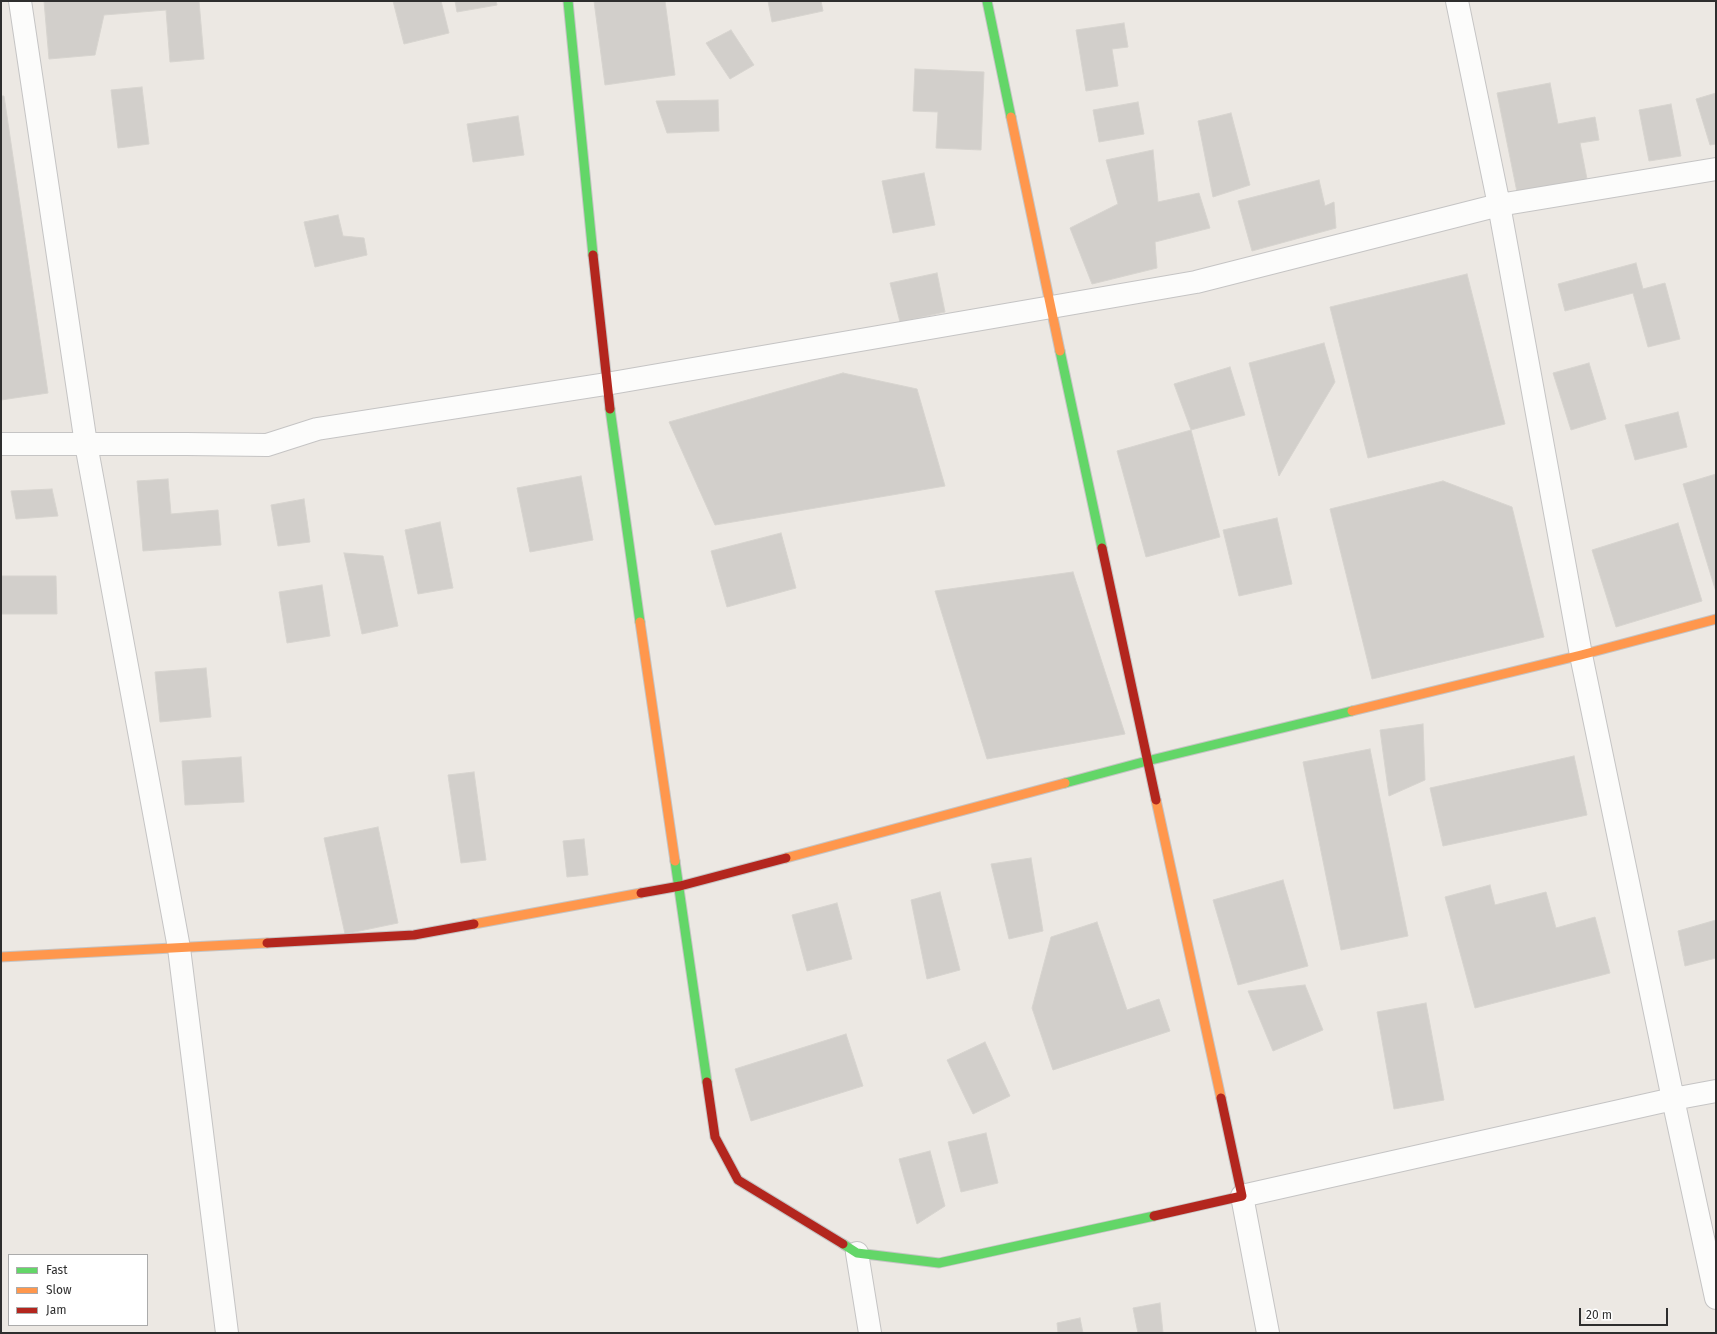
<!DOCTYPE html>
<html>
<head>
<meta charset="utf-8">
<style>
  body { margin:0 }
  #map { position:relative; width:1717px; height:1334px; overflow:hidden; background:#ece8e3; font-family:"Fira Sans",sans-serif }
  canvas { display:block }
  .frame { position:absolute; inset:0; border:2px solid #2e2e2e; pointer-events:none }
  .legend { position:absolute; left:8px; top:1254px; width:140px; height:72px; box-sizing:border-box; background:#fff; border:1px solid #ababab; margin:0; padding:5px 7px; list-style:none; font-size:12px; color:#2e2e2e }
  .legend li { display:flex; align-items:center; gap:8px; height:20px }
  .legend b { width:20px; border:1px solid #ababab }
  .scale { position:absolute; left:1579px; top:1308px; width:89px; height:18px; box-sizing:border-box; border:2px solid #2e2e2e; border-top:0; padding-left:5px; font-size:12px; line-height:14px; white-space:nowrap; color:#2e2e2e; -webkit-text-stroke:3px #fff; paint-order:stroke }
</style>
</head>
<body>
<div id="map">
<canvas width="1717" height="1334"></canvas>
<div class="frame"></div>
<ul class="legend">
<li><b style="height:5px;background:#63d668"></b>Fast</li>
<li><b style="height:5px;background:#ff974d"></b>Slow</li>
<li><b style="height:5px;background:#b3261e"></b>Jam</li>
</ul>
<div class="scale">20 m</div>
</div>
<script>
const c = document.querySelector('canvas').getContext('2d');
c.lineJoin = 'round';
function paint(path, color) { c.fillStyle = color; c.fill(path, 'evenodd'); }
const poly = rows => new Path2D(rows.map(r => 'M' + r).join(''));
function strokePath(path, color, width, dash) { c.strokeStyle = color; c.lineWidth = width; c.lineCap = dash ? 'butt' : 'round'; c.setLineDash(dash || []); c.stroke(path); }
const building = poly([
  [44,1,199,1,204,59,170,62,166,10,104,15,95,55,49,59,44,1],
  [393,1,441,1,449,33,404,44,393,1],
  [455,1,496,1,497,5,457,12,455,1],
  [594,1,665,1,675,75,605,85,594,1],
  [768,1,821,1,823,11,772,22,768,1],
  [1124,23,1128,47,1112,49,1118,86,1086,91,1076,30,1124,23],
  [731,30,754,65,730,79,706,43,731,30],
  [915,69,984,72,981,150,936,148,938,112,913,111,915,69],
  [1550,83,1558,124,1595,117,1599,140,1580,143,1587,179,1517,192,1497,93,1550,83],
  [142,87,149,144,118,148,111,90,142,87],
  [1716,93,1716,144,1710,145,1696,99,1716,93],
  [1,96,4,96,48,393,1,400,1,96],
  [718,100,719,131,667,133,656,101,718,100],
  [1138,102,1144,134,1099,142,1093,110,1138,102],
  [1671,104,1681,156,1649,161,1639,110,1671,104],
  [1231,113,1250,185,1213,197,1198,121,1231,113],
  [518,116,524,155,473,162,467,124,518,116],
  [1153,150,1158,202,1199,193,1210,228,1155,242,1157,268,1092,284,1070,228,1118,204,1106,160,1153,150],
  [924,173,935,225,893,233,882,181,924,173],
  [1319,180,1325,206,1334,202,1336,228,1252,251,1238,201,1319,180],
  [338,215,343,236,364,238,367,255,315,267,304,222,338,215],
  [1636,263,1643,289,1665,283,1680,339,1648,347,1633,293,1565,311,1558,284,1636,263],
  [937,273,945,312,900,322,890,283,937,273],
  [1467,274,1505,424,1368,458,1330,307,1467,274],
  [1324,343,1335,382,1279,476,1249,363,1324,343],
  [1589,363,1606,419,1571,430,1553,373,1589,363],
  [1230,367,1245,415,1191,430,1174,384,1230,367],
  [843,373,917,389,945,486,715,525,669,422,843,373],
  [1678,412,1687,447,1635,460,1625,425,1678,412],
  [1191,430,1220,537,1146,557,1117,451,1191,430],
  [1716,474,1716,592,1683,484,1716,474],
  [581,476,593,540,530,552,517,488,581,476],
  [168,479,171,514,218,510,221,545,143,551,137,481,168,479],
  [1443,481,1512,507,1544,637,1372,679,1330,509,1443,481],
  [52,489,58,516,16,519,11,491,52,489],
  [304,499,310,542,278,546,271,505,304,499],
  [1277,518,1292,584,1239,596,1223,530,1277,518],
  [440,522,453,588,418,594,405,530,440,522],
  [1678,523,1702,601,1616,627,1592,550,1678,523],
  [781,533,796,588,727,607,711,551,781,533],
  [344,553,383,556,398,626,362,634,344,553],
  [1073,572,1125,734,987,759,935,591,1073,572],
  [1,576,56,576,57,614,1,614,1,576],
  [322,585,330,636,287,643,279,592,322,585],
  [206,668,211,717,160,722,155,672,206,668],
  [1423,724,1425,780,1389,796,1380,730,1423,724],
  [1370,749,1408,936,1341,950,1303,762,1370,749],
  [1574,756,1587,815,1443,846,1430,788,1574,756],
  [241,757,244,802,185,805,182,761,241,757],
  [474,772,486,860,461,863,448,775,474,772],
  [378,827,398,923,345,934,324,838,378,827],
  [584,839,588,875,567,877,563,841,584,839],
  [1031,858,1043,931,1009,939,991,864,1031,858],
  [1283,880,1308,966,1238,985,1213,900,1283,880],
  [1490,885,1495,905,1546,892,1556,928,1595,917,1610,973,1475,1008,1445,897,1490,885],
  [940,892,960,970,927,979,911,900,940,892],
  [837,903,852,959,807,971,792,915,837,903],
  [1716,920,1716,958,1685,966,1678,931,1716,920],
  [1097,922,1127,1010,1159,999,1170,1031,1053,1070,1032,1008,1051,937,1097,922],
  [1305,985,1323,1030,1273,1051,1248,991,1305,985],
  [1426,1003,1444,1100,1394,1109,1377,1012,1426,1003],
  [846,1034,863,1086,751,1121,735,1069,846,1034],
  [985,1042,1010,1096,973,1114,947,1060,985,1042],
  [986,1133,998,1183,961,1192,948,1142,986,1133],
  [930,1151,945,1206,917,1224,899,1159,930,1151],
  [1160,1303,1163,1333,1138,1333,1133,1308,1160,1303],
  [1080,1318,1083,1333,1058,1333,1057,1323,1080,1318]
]);
const street = poly([
  [20,1,86,444,179,948,227,1333],
  [1,444,186,444,267,445,317,429,606,384,1196,282,1499,205,1716,169],
  [1716,1091,1673,1099,1716,1298],
  [857,1253,870,1333],
  [1268,1333,1242,1196,1673,1099,1581,655,1499,205,1457,1]
]);
const fast = poly([
  [568,1,593,255],
  [987,1,1011,117],
  [1060,351,1102,548],
  [610,409,640,622],
  [1065,783,1147,761,1352,711],
  [675,861,707,1082],
  [843,1244,857,1253,939,1263,1154,1216]
]);
const slow = poly([
  [1011,117,1060,351],
  [640,622,675,861],
  [1352,711,1581,655,1716,619],
  [1156,800,1221,1098],
  [786,858,1065,783],
  [474,924,641,893],
  [1,957,267,943]
]);
const jam = poly([
  [593,255,610,409],
  [1102,548,1156,800],
  [641,893,680,886,786,858],
  [267,943,414,935,474,924],
  [707,1082,715,1137,738,1180,843,1244],
  [1154,1216,1242,1196,1221,1098]
]);
paint(building, '#d2cfcb');
strokePath(building, '#d7d4cf', 1);
strokePath(street, '#c5c4c4', 24);
strokePath(fast, '#c5c4c4', 11);
strokePath(slow, '#c5c4c4', 11);
strokePath(jam, '#c5c4c4', 11);
strokePath(street, '#fcfcfb', 22);
strokePath(fast, '#63d668', 9);
strokePath(slow, '#ff974d', 9);
strokePath(jam, '#b3261e', 9);
</script>
</body>
</html>
